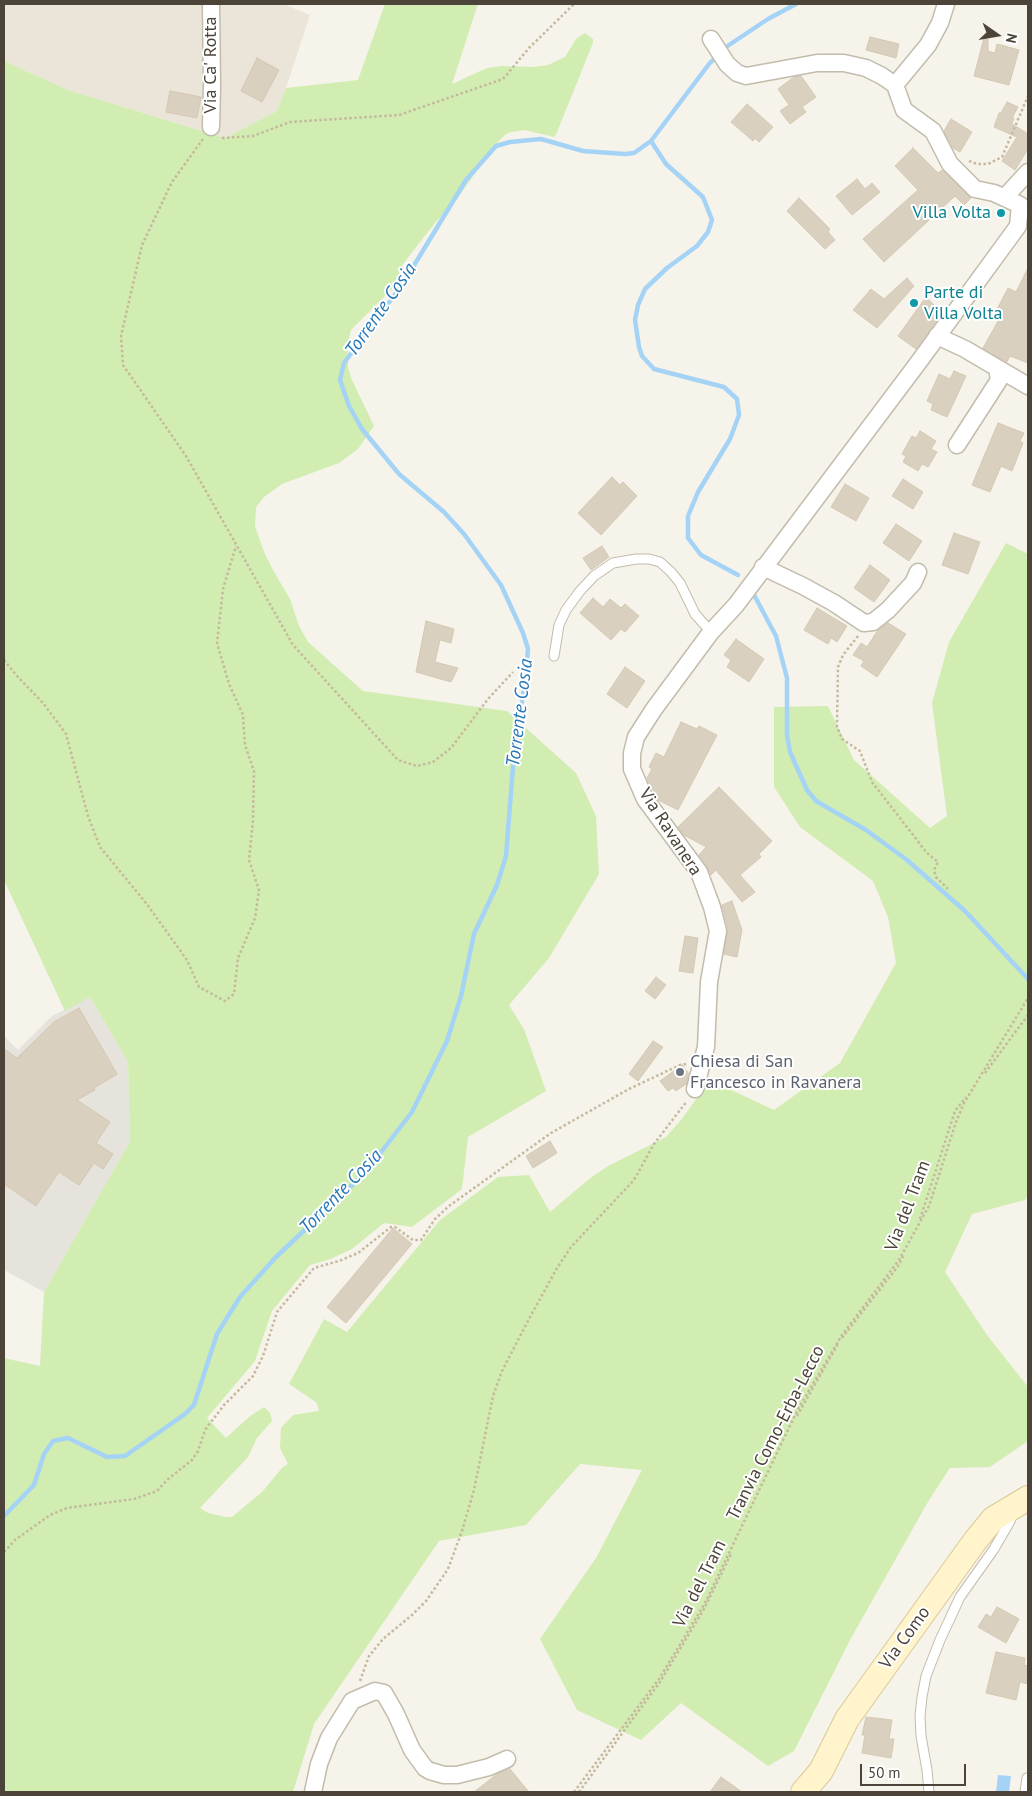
<!DOCTYPE html>
<html>
<head>
<meta charset="utf-8">
<style>
  body { margin:0 }
  #map { position:relative; width:1032px; height:1796px; overflow:hidden; background:#f6f3eb; font-family:"PT Sans",sans-serif }
  canvas { display:block }
  .frame { position:absolute; inset:0; border:5px solid #4c4438; pointer-events:none }
  .north { position:absolute; left:972px; top:10px; width:50px; height:50px; -webkit-text-stroke:4px #fff; paint-order:stroke; rotate:103deg; font-size:14px; font-weight:700; line-height:20px; text-align:center; color:#4c4438 }
  .north::after { content:''; display:block; margin:auto; width:18px; height:22px; background:#4c4438; clip-path:polygon(50% 0,100% 100%,50% 72%,0 100%) }
  .scale { position:absolute; left:860px; top:1764px; width:106px; height:22px; box-sizing:border-box; border:2px solid #4c4438; border-top:0; padding-left:6px; font-size:15px; line-height:18px; white-space:nowrap; color:#4c4438; -webkit-text-stroke:4px #fff; paint-order:stroke }
</style>
</head>
<body>
<div id="map">
<canvas width="1032" height="1796"></canvas>
<div class="frame"></div>
<div class="north">N</div>
<div class="scale">50 m</div>
</div>
<script>
const c = document.querySelector('canvas').getContext('2d');
c.lineJoin = 'round';
function paint(path, color) { c.fillStyle = color; c.fill(path, 'evenodd'); }
const poly = rows => new Path2D(rows.map(r => 'M' + r).join(''));
function strokePath(path, color, width, dash) { c.strokeStyle = color; c.lineWidth = width; c.lineCap = dash ? 'butt' : 'round'; c.setLineDash(dash || []); c.stroke(path); }
function label(font, color, halo, rows, align = 'center') {
  c.font = font + ' "PT Sans",sans-serif'; c.lineWidth = 4; c.setLineDash([]); c.textBaseline = 'middle'; c.strokeStyle = halo; c.fillStyle = color; for (const [text, x, y, turn = 0] of rows) {
    c.save(); c.translate(x, y); c.rotate((+turn || 0) * Math.PI / 180); c.textAlign = isNaN(turn) ? turn : align; if (halo) c.strokeText(text, 0, 0); c.fillText(text, 0, 0); c.restore();
  }
}
const residential = poly([
  [4,4,283,4,310,15,286,88,277,111,225,138,68,90,4,61]
]);
const industrial = poly([
  [90,997,128,1062,130,1141,44,1292,4,1270,4,1036,18,1050,52,1016]
]);
const green = poly([
  [385,4,478,4,452,84,487,68,501,66,533,67,548,65,565,57,576,39,585,33,593,39,593,43,555,137,524,130,511,132,506,134,494,146,455,202,435,223,403,264,392,289,351,330,348,342,348,367,351,378,374,426,358,449,339,463,282,484,264,497,256,507,255,526,264,552,273,570,290,599,299,626,308,642,363,691,507,711,576,773,596,816,599,874,549,958,509,1005,524,1029,546,1091,468,1137,462,1189,412,1227,384,1223,352,1249,328,1260,310,1265,272,1311,255,1361,207,1418,226,1438,249,1417,264,1407,270,1413,272,1421,257,1438,248,1457,200,1508,208,1513,226,1517,232,1517,262,1492,282,1468,288,1464,280,1448,281,1428,293,1415,319,1411,317,1403,289,1384,324,1319,347,1332,440,1220,498,1177,529,1175,550,1212,589,1179,608,1166,666,1137,681,1120,710,1080,774,1110,840,1063,896,963,888,917,873,881,800,827,774,787,774,707,828,706,854,760,930,828,947,816,932,703,949,642,1006,543,1028,554,1028,1195,1025,1200,972,1214,945,1272,987,1335,1028,1387,1028,1441,990,1467,950,1468,929,1500,850,1640,794,1751,768,1766,681,1703,641,1740,577,1710,540,1639,596,1558,642,1470,580,1464,526,1525,439,1541,314,1724,293,1792,4,1792,4,1358,40,1366,44,1292,130,1141,128,1062,90,997,65,1011,4,880,4,61,68,90,225,138,277,111,286,88,358,80]
]);
const water = poly([
  [998,1775,1011,1776,1009,1792,996,1792]
]);
const stream = poly([
  [651,141,666,164,703,197,712,220,708,232,697,246,667,268,645,289,638,305,635,320,639,347,642,356,654,369,724,387,737,399,739,415,730,439,698,492,688,516,688,538,701,555,738,575],
  [753,593,776,636,787,678,787,735,790,752,807,790,816,801,866,830,907,860,965,911,1028,979],
  [4,1516,34,1485,44,1454,53,1441,68,1438,107,1457,125,1456,185,1414,194,1405,217,1334,240,1297,276,1257,365,1173,412,1112,447,1041,461,996,474,934,497,885,506,856,514,754,526,675,528,649,523,633,501,585,464,534,444,512,399,474,362,429,349,406,340,380,344,363,402,285,466,180,496,146,510,142,541,139,583,151,625,154,634,153,651,141,709,64,726,47,768,19,796,4]
]);
const building = poly([
  [870,37,899,44,896,58,866,50,870,37],
  [984,38,988,39,988,51,995,53,997,44,1019,50,1009,85,974,76,984,38],
  [257,58,279,70,262,102,241,91,257,58],
  [801,76,816,97,802,107,806,112,790,124,780,111,789,105,778,89,794,77,801,76],
  [170,91,201,97,197,118,166,112,170,91],
  [1007,102,1018,107,1012,118,1014,118,1012,124,1028,134,1028,149,1015,170,1002,161,1017,137,994,127,999,113,1001,113,1007,102],
  [747,104,773,127,759,142,755,138,753,141,731,122,747,104],
  [951,119,972,132,960,152,953,148,944,131,951,119],
  [913,148,938,173,942,170,971,198,964,205,955,196,884,262,863,239,918,190,895,166,913,148],
  [857,179,865,189,872,183,880,192,852,215,836,196,857,179],
  [799,198,830,229,828,232,835,240,825,249,787,211,799,198],
  [1028,268,1028,363,1010,356,1007,362,983,348,1001,316,995,313,1008,288,1016,292,1028,268],
  [907,278,914,286,877,328,853,310,871,289,884,299,907,278],
  [926,297,942,313,916,349,898,336,926,297],
  [954,371,966,376,947,417,931,410,933,404,927,401,939,374,950,379,954,371],
  [998,423,1024,433,1020,441,1023,443,1012,471,1001,466,990,492,972,485,998,423],
  [920,431,936,441,931,449,937,452,928,467,922,464,918,471,903,462,906,456,902,454,912,436,916,438,920,431],
  [612,477,620,485,623,482,637,496,601,535,578,513,612,477],
  [903,479,923,492,913,509,892,496,903,479],
  [845,484,869,498,856,521,831,507,845,484],
  [896,524,922,541,909,561,883,543,896,524],
  [954,533,980,542,968,574,942,565,954,533],
  [602,546,609,557,591,570,583,558,602,546],
  [870,565,890,580,874,602,854,588,870,565],
  [593,598,603,607,610,599,621,608,625,604,639,616,625,632,621,629,611,640,580,613,593,598],
  [817,608,847,626,837,642,831,638,828,644,804,630,817,608],
  [426,621,454,629,451,643,440,640,435,662,458,668,451,682,416,672,426,621],
  [888,623,906,634,877,677,861,666,864,661,853,655,861,643,867,647,878,630,888,623],
  [736,639,764,659,749,682,727,667,731,660,724,655,736,639],
  [625,667,645,681,627,708,607,694,625,667],
  [681,722,697,729,699,726,717,735,678,810,658,800,647,778,652,769,649,767,656,753,664,757,681,722],
  [719,787,772,841,759,854,761,857,740,875,755,892,742,902,716,870,711,875,707,866,699,855,706,847,684,835,678,827,719,787],
  [732,901,742,930,737,957,724,954,728,929,722,905,732,901],
  [685,936,698,938,693,973,679,971,685,936],
  [656,977,666,985,655,999,645,991,656,977],
  [79,1008,117,1074,94,1088,95,1090,77,1100,110,1122,96,1143,113,1154,103,1169,94,1163,79,1185,59,1172,36,1206,4,1184,4,1049,17,1058,54,1022,79,1008],
  [653,1041,663,1047,638,1081,629,1074,653,1041],
  [682,1065,689,1074,686,1084,676,1091,673,1088,668,1091,660,1081,682,1065],
  [550,1141,557,1153,533,1168,526,1156,550,1141],
  [393,1228,412,1244,346,1323,327,1307,393,1228],
  [997,1607,1019,1619,1006,1643,978,1627,986,1614,991,1617,997,1607],
  [996,1652,1025,1658,1024,1665,1028,1666,1028,1684,1020,1682,1016,1700,986,1693,996,1652],
  [866,1717,892,1720,889,1739,894,1739,891,1758,862,1753,865,1735,862,1735,866,1717],
  [510,1769,529,1792,474,1792,497,1774,510,1769],
  [721,1777,742,1792,710,1792,721,1777]
]);
const path = poly([
  [222,138,253,136,290,122,399,115,503,79,529,48,574,4],
  [203,139,172,182,142,245,121,336,123,365,186,456,293,645,398,760,417,766,433,762,451,748,488,699,513,672],
  [969,161,977,164,988,164,1002,157,1028,96],
  [858,636,843,655,838,667,837,727,842,739,860,751,872,782,927,853,938,862,934,870,936,877,948,889],
  [4,660,17,676,43,703,66,734,88,816,100,847,146,903,187,960,199,987,225,1001,234,994,238,958,255,918,259,890,249,860,253,820,254,771,245,745,243,715,229,684,217,643,223,589,236,546],
  [985,1073,1028,1015],
  [920,1219,955,1111,966,1097],
  [842,1338,899,1265,903,1256],
  [797,1416,839,1342],
  [4,1552,15,1540,50,1515,67,1508,134,1499,157,1491,167,1480,192,1460,198,1451,205,1430,224,1405,253,1376,263,1356,277,1312,314,1268,339,1261,358,1253,391,1227,395,1227,413,1240,421,1240,435,1219,449,1206,551,1133,629,1089,680,1065,686,1064],
  [360,1681,369,1656,383,1639,412,1615,426,1601,448,1569,462,1531,474,1490,493,1396,502,1371,529,1319,557,1268,571,1247,634,1180,654,1144,687,1101],
  [574,1792,659,1679,705,1603,798,1409,842,1335,899,1260,920,1222,929,1206,956,1122,964,1103,1028,998],
  [579,1792,660,1682,704,1609,731,1554]
]);
const lane = poly([
  [554,656,559,625,566,610,580,591,594,576,613,563,636,559,649,559,660,562,671,572,680,583,695,614,711,632],
  [929,1792,927,1770,921,1736,920,1716,922,1697,926,1676,940,1640,960,1597,994,1549,1009,1523,1014,1512],
  [1025,1792,1027,1778]
]);
const street = poly([
  [895,85,928,45,940,23,946,4],
  [211,127,212,86,211,4],
  [1005,197,1028,172],
  [937,336,965,349,1028,386],
  [957,445,999,380,997,368],
  [763,567,803,586,834,603,864,623,873,622,888,610,913,583,918,572],
  [695,1089,706,1047,709,982,718,931,712,907,699,872,645,799,632,769,632,753,636,737,654,709,711,632,736,605,918,363,1018,226,1020,205,994,193,975,189,950,164,933,131,904,110,895,85,882,76,866,68,844,63,817,63,746,76,737,73,727,64,711,39],
  [313,1792,319,1764,329,1738,352,1701,375,1691,384,1693,396,1714,412,1750,425,1768,430,1771,444,1775,457,1775,489,1767,507,1759]
]);
const secondary = poly([
  [803,1792,821,1771,847,1719,975,1541,993,1519,1028,1498]
]);
const markers = [
  [1001,213,5,"#0f9aa8"],
  [914,303,5,"#0f9aa8"],
  [680,1072,5,"#6b7280"]
];
const streetNames = [
  ["Via Ca' Rotta",211,65,-90],
  ["Via Ravanera",670,832,57],
  ["Via del Tram",908,1206,-69],
  ["Tranvia Como-Erba-Lecco",776,1433,-63],
  ["Via del Tram",700,1584,-63],
  ["Via Como",905,1638,-54]
];
const cultureNames = [
  ["Villa Volta",991,213],
  ["Parte di",924,293,"left"],
  ["Villa Volta",924,314,"left"]
];
const worshipNames = [
  ["Chiesa di San",690,1062],
  ["Francesco in Ravanera",690,1083]
];
const waterNames = [
  ["Torrente Cosia",381,310,-55],
  ["Torrente Cosia",520,713,-83],
  ["Torrente Cosia",341,1192,-46]
];
paint(residential, '#ebe5d9');
paint(industrial, '#e6e2dc');
paint(green, '#d1edb2');
paint(water, '#a5d3f6');
strokePath(stream, '#a5d3f6', 4.5);
paint(building, '#d9d0bf');
strokePath(building, '#d4c8b2', 1);
strokePath(lane, '#c3bcac', 11);
strokePath(street, '#c3bcac', 19);
strokePath(secondary, '#d9c998', 26);
strokePath(path, '#c6b89d', 2.5, [2.5, 2.5]);
strokePath(lane, '#fff', 9);
strokePath(street, '#fff', 16);
strokePath(secondary, '#fff4cc', 24);
for (const [x, y, r, color] of markers) { const dot = new Path2D(); dot.arc(x, y, r, 0, 2 * Math.PI); c.fillStyle = color; c.fill(dot); strokePath(dot, '#fff', 2); }
label('18px', '#4c4438', '#fff', streetNames);
label('18px', '#0d838f', '#fff', cultureNames, 'right');
label('18px', '#5b616d', '#fff', worshipNames, 'left');
label('italic 19px', '#2678b8', '#fff', waterNames);
</script>
</body>
</html>
